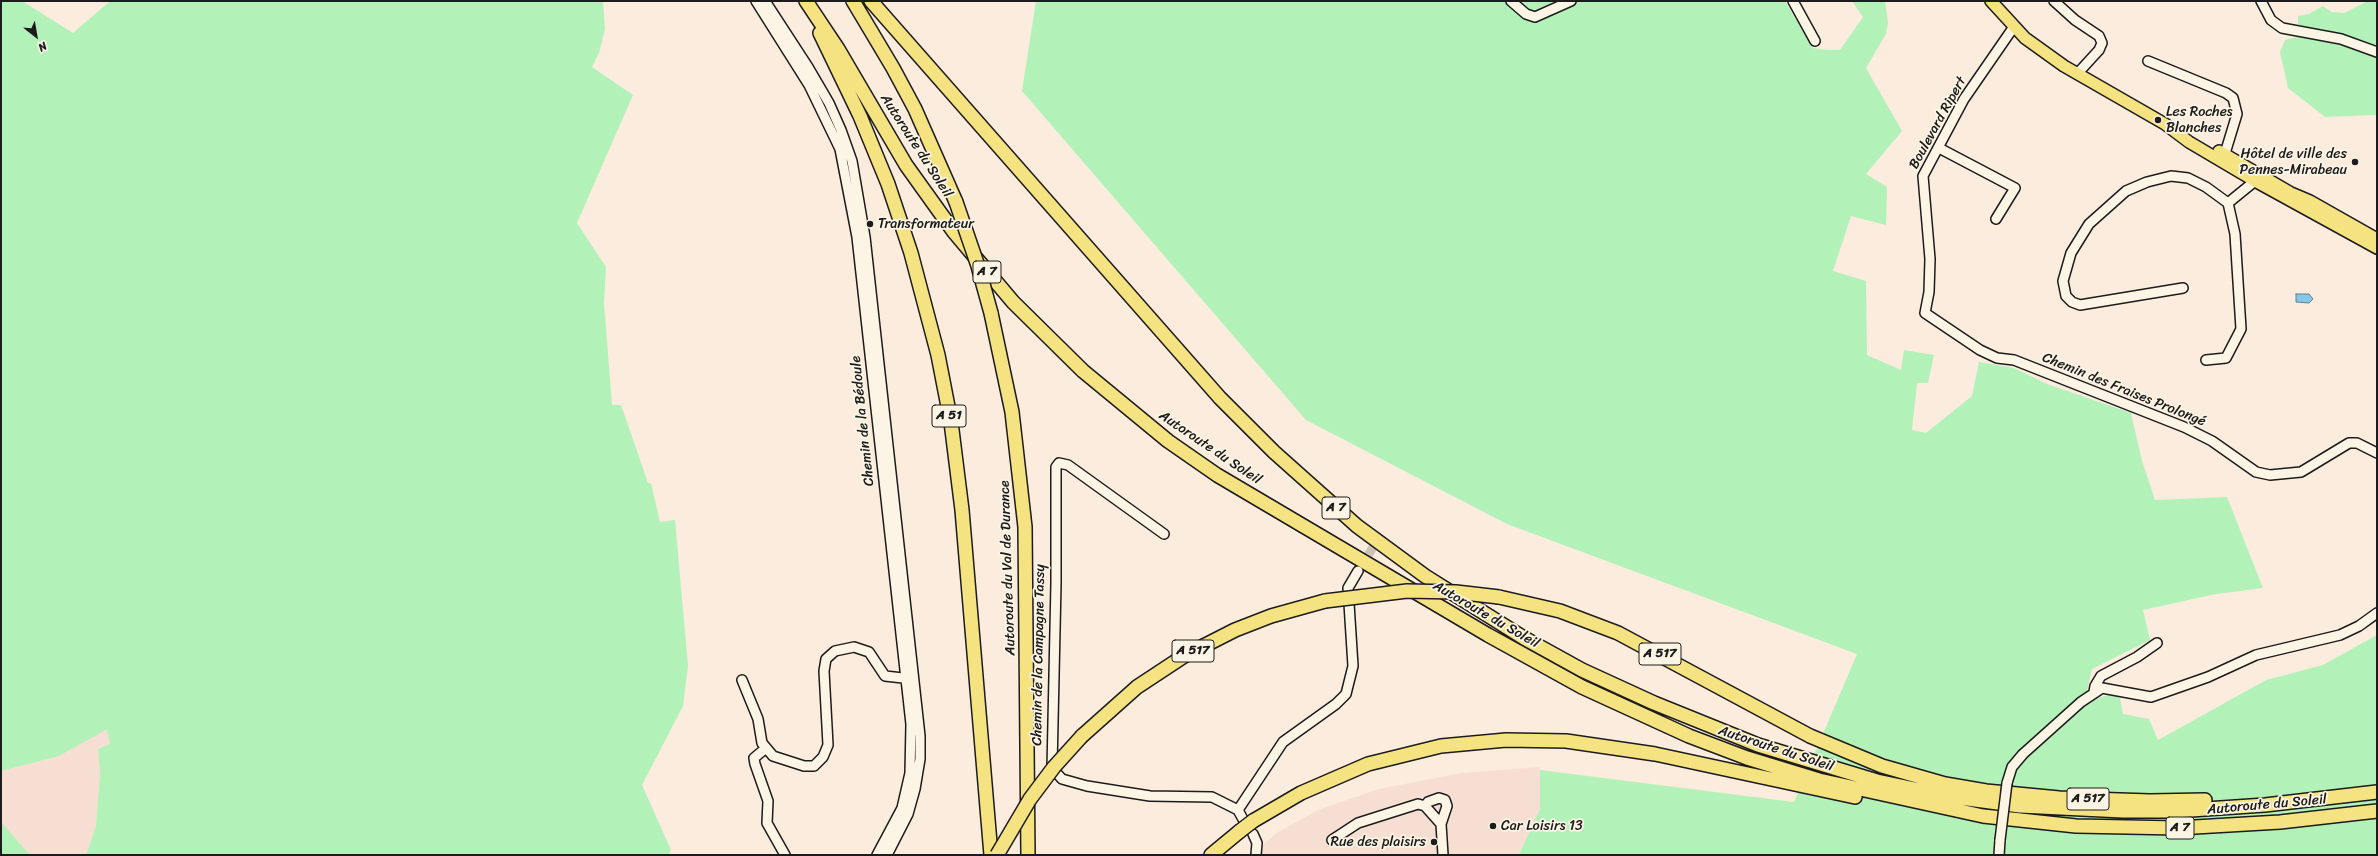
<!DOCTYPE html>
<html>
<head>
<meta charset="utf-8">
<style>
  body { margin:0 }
  #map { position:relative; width:2378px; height:856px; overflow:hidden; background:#fbecde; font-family:Sriracha,sans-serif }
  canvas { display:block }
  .frame { position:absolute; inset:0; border:2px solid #1c1c1c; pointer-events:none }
  .north { position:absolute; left:16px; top:16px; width:40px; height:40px; -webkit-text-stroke:3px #fcf5e5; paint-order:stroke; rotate:149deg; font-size:11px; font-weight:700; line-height:16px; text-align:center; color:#1c1c1c }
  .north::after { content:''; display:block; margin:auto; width:14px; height:18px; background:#1c1c1c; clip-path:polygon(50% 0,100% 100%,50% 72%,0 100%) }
</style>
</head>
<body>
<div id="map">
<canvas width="2378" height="856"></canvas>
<div class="frame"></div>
<div class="north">N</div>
</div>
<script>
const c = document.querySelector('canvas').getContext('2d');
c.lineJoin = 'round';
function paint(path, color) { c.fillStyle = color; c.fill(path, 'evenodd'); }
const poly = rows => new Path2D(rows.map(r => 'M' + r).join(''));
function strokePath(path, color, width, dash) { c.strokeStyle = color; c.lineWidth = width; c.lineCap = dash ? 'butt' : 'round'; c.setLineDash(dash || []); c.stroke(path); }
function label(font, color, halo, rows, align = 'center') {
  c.font = font + ' Sriracha,sans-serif'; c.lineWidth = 3.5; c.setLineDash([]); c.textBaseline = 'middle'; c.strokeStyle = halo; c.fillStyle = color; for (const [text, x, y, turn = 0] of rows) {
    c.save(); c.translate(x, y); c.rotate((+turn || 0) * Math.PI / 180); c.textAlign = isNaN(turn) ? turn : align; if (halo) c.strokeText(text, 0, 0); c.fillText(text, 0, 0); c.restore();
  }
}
const built = poly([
  [107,728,110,744,98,749,100,773,96,826,86,855,30,855,1,822,1,771,59,756],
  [1540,767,1540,809,1519,855,1262,855,1262,846,1278,832,1318,810,1379,789,1461,773]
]);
const green = poly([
  [1,1,22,1,73,33,110,1,603,1,605,29,599,53,592,67,633,95,577,223,606,267,604,303,612,405,621,405,648,483,651,483,660,522,675,520,688,666,683,706,642,785,671,850,668,855,86,855,96,826,100,773,98,749,110,744,107,729,59,756,1,771],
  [1036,1,1785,1,1813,48,1827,50,1840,50,1863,17,1852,1,1885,1,1888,23,1886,34,1866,68,1902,131,1866,174,1887,187,1886,225,1851,216,1833,271,1866,281,1867,355,1901,370,1904,350,1934,355,1928,383,1917,383,1912,430,1926,433,1972,396,1979,362,2014,368,2047,384,2131,413,2142,461,2155,500,2227,497,2263,588,2216,594,2143,610,2150,640,2092,669,2084,703,2111,694,2120,698,2123,714,2149,719,2158,740,2266,680,2323,665,2377,635,2377,855,1519,855,1540,809,1540,770,1794,802,1857,654,1507,524,1306,420,1022,91],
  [2368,1,2377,1,2377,115,2325,117,2288,88,2280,52,2285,40,2297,37,2306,28,2298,24,2298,16,2309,14,2323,6,2332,12,2344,13],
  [1,822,30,855,1,855]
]);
const water = poly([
  [2296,294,2309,294,2313,299,2309,303,2296,302,2296,294]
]);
const minorTunnel = poly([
  [1361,566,1383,532]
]);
const minor = poly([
  [756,1,809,85,840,149,857,237,911,724,910,773,902,808,877,855],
  [765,1,808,67,829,103,841,130,852,161,865,237,920,736,920,759,915,789,908,814,887,855],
  [1511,1,1526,14,1535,17,1571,1],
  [1793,1,1815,41],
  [2054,1,2075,20,2099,36,2102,43,2099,50,2077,74],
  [2261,1,2271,20,2282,28,2341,39,2377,52],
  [2013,28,1964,99,1923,176,1930,259,1929,292,1925,313,1980,350,1997,358,2014,360,2184,427,2212,441,2256,472,2270,475,2301,472,2349,443,2357,443,2377,453],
  [2148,61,2226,93,2233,98,2237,114,2223,160],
  [1939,148,2015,188,1996,219],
  [2183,288,2080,305,2072,302,2066,296,2063,281,2071,253,2089,224,2126,191,2147,182,2171,176,2188,178,2206,187,2228,203],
  [2206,360,2226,358,2241,329,2235,234,2228,203,2255,181],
  [1164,534,1068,465,1059,463,1056,467,1056,583,1052,768,1062,779,1087,786,1150,796,1212,797,1238,810,1244,821],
  [742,680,758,719,762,743,773,756,804,766,814,766,823,757,828,745,824,671,826,659,835,651,854,647,869,652,885,676,912,679],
  [2094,692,2095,686,2101,676,2137,657,2157,643],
  [766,748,754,758,755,764,768,801,767,823,785,855],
  [2007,783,2012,767,2023,754,2081,702,2102,688,2151,697,2208,677,2256,655,2340,635,2359,626,2377,613],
  [1425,806,1428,802,1439,798,1445,800,1447,806,1441,824],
  [1238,810,1283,742,1336,704,1346,694,1353,666,1348,588,1358,571],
  [1253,834,1257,843,1256,855],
  [1332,840,1358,823,1418,804,1425,806,1441,824,1443,855],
  [1999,855,2000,840]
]);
const major = poly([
  [1991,1,2025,38,2064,66,2165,124,2189,142,2255,181,2377,248],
  [2219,151,2291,193,2310,201,2377,239]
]);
const highway = poly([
  [806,1,838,49,906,165,954,232,1013,302,1083,371,1168,441,1217,475,1488,635,1582,687,1689,736,1747,758,1819,780,1983,816,2076,826,2178,828,2280,822,2377,811],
  [853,1,893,68,915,109,956,202],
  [871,1,1220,398,1274,452,1357,526,1425,576,1524,638,1582,670,1654,703,1758,745,1877,781,1953,797,2020,806,2123,811,2176,811,2265,805,2377,792],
  [820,33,860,116,888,184,911,253,938,355,951,422,962,510,991,855],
  [991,313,1012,412,1025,527,1028,855],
  [1499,597,1560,611,1618,633,1810,736,1882,766,1945,784,1986,791,2059,798,2150,801,2205,800],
  [1082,736,1137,687,1184,656,1235,630,1271,616,1325,601],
  [1253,821,1301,793,1368,764,1441,746,1506,740,1566,741,1655,754,1855,797],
  [1211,855,1240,831]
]);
const minorBridge = poly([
  [2000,840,2007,783]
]);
const highwayBridge = poly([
  [956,202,978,266,991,313],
  [1325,601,1407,591,1456,592,1499,597],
  [1240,831,1253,821],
  [997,855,1030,799,1054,767,1082,736]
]);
const markers = [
  [2158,120,4,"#1c1c1c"],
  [2355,162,4,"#1c1c1c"],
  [870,224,4,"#1c1c1c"],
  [1493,826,4,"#1c1c1c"],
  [1434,842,4,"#1c1c1c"]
];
const shields = [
  [987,272,28],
  [949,416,34],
  [1336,508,28],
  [1193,651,42],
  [1660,654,42],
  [2088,799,42],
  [2180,828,28]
];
const shieldNames = [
  ["A 7",987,272],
  ["A 51",949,416],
  ["A 7",1336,508],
  ["A 517",1193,651],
  ["A 517",1660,654],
  ["A 517",2088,799],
  ["A 7",2180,828]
];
const poiNames = [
  ["Les Roches",2166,112],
  ["Blanches",2166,128],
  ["Hôtel de ville des",2347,154,"right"],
  ["Pennes-Mirabeau",2347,170,"right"],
  ["Transformateur",878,224],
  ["Car Loisirs 13",1501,826],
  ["Rue des plaisirs",1426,842,"right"]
];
const streetNames = [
  ["Boulevard Ripert",1938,123,-61],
  ["Autoroute du Soleil",916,146,57],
  ["Chemin des Fraises Prolongé",2124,390,22],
  ["Chemin de la Bédoule",863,421,-96],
  ["Autoroute du Soleil",1210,448,34],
  ["Autoroute du Val de Durance",1008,568,-92],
  ["Autoroute du Soleil",1486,615,30],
  ["Chemin de la Campagne Tassy",1039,655,-89],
  ["Autoroute du Soleil",1776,749,18],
  ["Autoroute du Soleil",2267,805,-5]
];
paint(built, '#f6ded2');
paint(green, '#b2f1b8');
paint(water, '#85c9e6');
strokePath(water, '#5b8495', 1);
strokePath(minorTunnel, '#cec2b7', 9, [9, 4.5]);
strokePath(minor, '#1c1c1c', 12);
strokePath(major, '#1c1c1c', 14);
strokePath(highway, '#1c1c1c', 16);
strokePath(minor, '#fcf5e5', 9);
strokePath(major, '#f5e382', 11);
strokePath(highway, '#f5e382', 13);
strokePath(minorBridge, '#1c1c1c', 12, []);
strokePath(highwayBridge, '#1c1c1c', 16, []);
strokePath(minorBridge, '#fcf5e5', 9);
strokePath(highwayBridge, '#f5e382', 13);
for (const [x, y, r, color] of markers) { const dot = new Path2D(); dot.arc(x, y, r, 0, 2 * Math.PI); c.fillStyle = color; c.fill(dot); strokePath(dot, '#fcf5e5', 1.5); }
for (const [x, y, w] of shields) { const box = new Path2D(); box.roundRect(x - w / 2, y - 11, w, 22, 3); c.fillStyle = '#fcf5e5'; c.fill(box); strokePath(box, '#1c1c1c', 1); }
label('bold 13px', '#1c1c1c', null, shieldNames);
label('14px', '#1c1c1c', '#fcf5e5', poiNames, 'left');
label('14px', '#1c1c1c', '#fcf5e5', streetNames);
</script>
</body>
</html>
